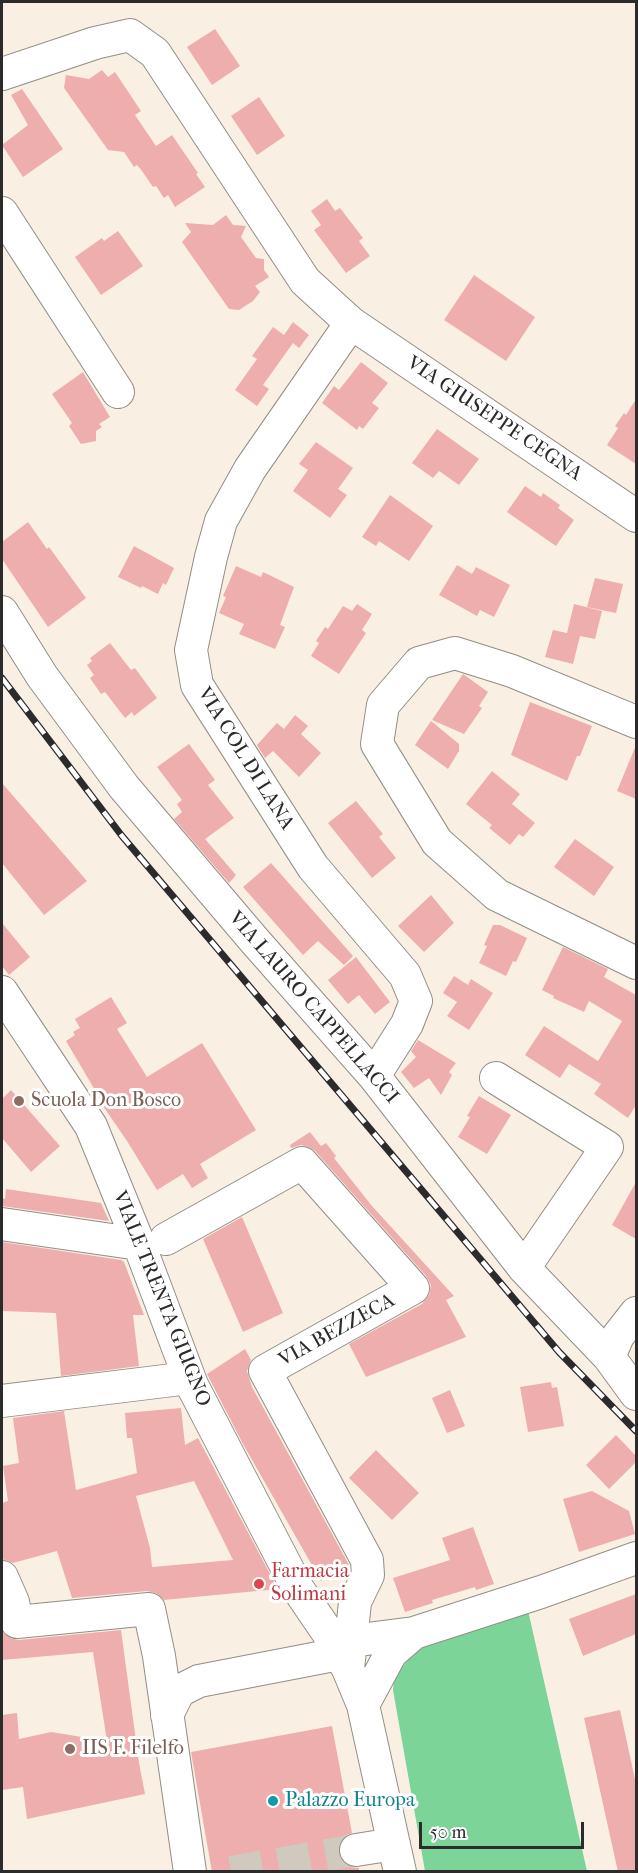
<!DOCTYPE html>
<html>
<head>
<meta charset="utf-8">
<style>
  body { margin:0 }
  #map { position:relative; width:638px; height:1873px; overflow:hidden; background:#f9f0e3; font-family:"IM FELL French Canon",serif }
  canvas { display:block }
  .frame { position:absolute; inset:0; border:3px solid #2b2b2b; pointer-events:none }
  .scale { position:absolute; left:419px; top:1822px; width:165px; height:27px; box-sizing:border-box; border:3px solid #2b2b2b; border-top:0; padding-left:8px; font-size:18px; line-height:21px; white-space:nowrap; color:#2b2b2b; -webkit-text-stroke:4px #fff; paint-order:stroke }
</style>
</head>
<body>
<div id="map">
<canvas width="638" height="1873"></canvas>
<div class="frame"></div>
<div class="scale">50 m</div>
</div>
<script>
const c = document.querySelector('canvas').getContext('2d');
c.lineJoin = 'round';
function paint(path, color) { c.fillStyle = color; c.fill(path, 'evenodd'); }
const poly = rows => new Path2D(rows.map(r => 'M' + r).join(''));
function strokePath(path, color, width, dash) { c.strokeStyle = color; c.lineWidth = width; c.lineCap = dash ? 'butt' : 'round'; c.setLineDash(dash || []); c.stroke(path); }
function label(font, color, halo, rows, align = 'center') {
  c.font = font + ' "IM FELL French Canon",serif'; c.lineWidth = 6; c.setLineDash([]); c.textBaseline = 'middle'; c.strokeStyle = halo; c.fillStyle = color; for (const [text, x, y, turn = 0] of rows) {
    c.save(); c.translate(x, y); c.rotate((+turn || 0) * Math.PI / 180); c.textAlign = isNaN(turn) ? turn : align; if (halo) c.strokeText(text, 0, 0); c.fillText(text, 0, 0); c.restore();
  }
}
const green = poly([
  [527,1606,587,1871,425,1871,393,1690,394,1679,411,1655,424,1647]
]);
const building = poly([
  [215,29,240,66,212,85,187,47],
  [102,70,108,77,115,72,141,111,135,115,156,146,172,135,198,173,196,174,205,187,175,207,168,195,164,198,156,186,153,187,142,171,137,165,134,167,124,152,108,150,64,88,66,75,89,79],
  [22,89,63,149,23,177,2,145,28,125,11,95],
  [259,97,285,136,257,155,231,116],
  [327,199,335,211,340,208,363,238,359,241,370,256,346,273,314,230,321,225,311,211],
  [226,215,233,225,246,226,241,237,256,258,264,259,264,270,269,277,255,286,260,292,253,301,239,310,229,309,182,242,191,232,185,223,213,225],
  [118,231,143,266,101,295,75,257,102,238,104,241],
  [474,275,535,317,506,361,444,320],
  [293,322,309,335,299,348,293,343,263,385,269,389,257,406,235,390,257,359,252,356,273,327,284,335],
  [361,362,388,383,372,403,379,408,363,429,359,426,357,430,322,403,334,386,339,390],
  [83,372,110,417,99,424,102,427,96,431,96,441,81,444,69,426,72,423,52,394],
  [636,399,636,464,607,445,618,428,615,426,624,413,626,415],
  [437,429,479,459,459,485,439,471,433,478,412,463],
  [316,442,353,468,338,489,347,495,330,518,293,491,308,470,299,464],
  [525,486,541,497,543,493,560,505,558,508,574,520,556,546,507,512],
  [390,495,433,526,409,561,379,541,376,546,362,537],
  [28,522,47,549,49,547,86,598,48,627,2,559,2,542],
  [134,546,174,568,166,585,163,583,158,594,142,586,141,588,118,577],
  [457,565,472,574,476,567,510,585,494,617,480,610,477,616,439,595],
  [236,566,261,577,263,572,294,587,280,625,285,627,275,649,239,634,244,624,219,613,226,597,223,596],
  [595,578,623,584,616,613,587,607],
  [357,604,372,614,362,630,366,633,339,674,311,656,319,643,316,641,325,627,328,629,343,606,352,611],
  [574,604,602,611,595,639,580,636,573,664,545,657,553,630,567,633],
  [110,643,131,670,135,668,157,698,134,716,132,712,125,718,105,692,101,694,90,678,94,675,87,665,92,661,90,658],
  [463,674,488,692,479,706,482,708,464,734,432,720],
  [530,702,592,726,580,756,577,756,567,781,511,755],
  [295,715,308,726,301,734,321,753,299,777,273,751,265,758,257,745,277,723,284,729],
  [431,721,459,744,459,751,448,769,415,745],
  [189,744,215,780,208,785,234,818,205,839,236,875,229,883,174,819,182,812,177,804,182,800,157,767],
  [636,745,636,799,617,791],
  [492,771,520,794,512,804,535,823,523,837,519,834,510,845,489,828,492,825,466,804],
  [2,783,87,881,44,915,2,863],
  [356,801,383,834,379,837,396,858,372,878,328,823],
  [575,839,614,867,594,896,554,867],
  [271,863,353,956,344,965,318,941,303,955,243,887],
  [431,895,454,923,424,952,398,926],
  [2,923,30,957,9,975,2,966],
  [493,925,500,925,527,938,516,962,513,961,506,976,479,963,487,946,484,945],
  [563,947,608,969,604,977,636,995,636,1105,628,1118,594,1094,601,1084,569,1064,560,1078,525,1055,544,1026,598,1061,622,1021,589,1001,584,1012,553,998,554,996,542,990],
  [356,957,390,1002,375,1014,359,995,348,1004,328,980],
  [454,976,468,985,471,979,493,993,469,1030,447,1016,457,1002,443,993],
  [111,997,127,1023,117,1029,147,1077,202,1043,256,1130,200,1164,208,1178,192,1188,183,1174,157,1190,127,1141,101,1103,102,1102,66,1041,75,1035,73,1032,80,1028,75,1019],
  [418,1040,456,1063,449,1072,452,1075,441,1095,429,1078,414,1088,401,1072,416,1057,411,1051],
  [11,1090,60,1146,31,1172,2,1138,2,1099],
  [479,1096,511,1115,487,1154,458,1137,470,1117,467,1116],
  [310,1132,321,1146,326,1143,336,1156,334,1158,372,1206,454,1296,446,1300,466,1337,366,1377,349,1344,422,1304,429,1295,431,1285,426,1276,315,1151,309,1147,301,1145,291,1148,290,1145],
  [636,1182,636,1239,612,1225],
  [6,1189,101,1203,109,1221,2,1206,2,1198,5,1199],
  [242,1217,283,1313,243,1332,203,1239],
  [2,1242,121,1260,124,1262,144,1315,133,1315,139,1366,61,1376,56,1313,2,1311],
  [245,1349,251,1360,247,1371,252,1387,349,1565,321,1581,243,1444,207,1374],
  [551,1382,552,1388,557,1387,564,1426,528,1432,520,1387],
  [450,1390,465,1426,447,1433,432,1398],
  [181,1408,185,1445,198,1438,278,1589,164,1600,156,1593,147,1591,72,1598,57,1551,13,1563,2,1559,2,1503,8,1501,3,1466,19,1463,13,1418,64,1411,76,1490,137,1473,132,1438,127,1438,125,1413],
  [194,1481,233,1560,152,1567,150,1548,136,1496],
  [616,1435,636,1456,636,1462,609,1489,586,1465],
  [376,1450,419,1493,392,1520,349,1478],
  [592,1491,629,1511,635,1534,579,1552,563,1499],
  [473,1527,494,1584,476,1590,475,1587,432,1600,433,1603,405,1612,393,1578,450,1560,442,1538],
  [636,1594,636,1634,583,1656,569,1619],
  [121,1630,139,1763,145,1794,27,1819,23,1787,2,1790,2,1715,17,1713,19,1739,51,1732,107,1741,93,1652,2,1660,2,1631,10,1638,19,1640],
  [620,1710,636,1784,636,1872,618,1872,584,1718],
  [332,1726,352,1833,344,1836,339,1843,338,1853,342,1862,350,1867,359,1868,359,1872,212,1872,191,1752]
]);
const minorTunnel = poly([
  [231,1872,356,1850]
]);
const minor = poly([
  [2,74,95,43,130,35,155,53,305,281,351,323,636,516],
  [2,213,118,392],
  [351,323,250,469,221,521,211,557,191,650,197,685,313,867,405,975,416,1001,407,1024,374,1076],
  [2,612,42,676,124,787,254,940,374,1076,524,1268,609,1357,636,1394],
  [636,722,512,671,455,653,419,663,383,705,377,744,437,842,497,895,636,963],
  [2,992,91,1126,139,1244,192,1385,298,1589,328,1633,348,1669,363,1705,400,1872],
  [496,1078,607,1147,524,1268],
  [2,1224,139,1244],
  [166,1239,302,1163,413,1288,265,1371,367,1560,368,1575,355,1602,348,1669],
  [609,1357,618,1336,636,1313],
  [2,1401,189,1378],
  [2,1577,13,1602,17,1622,149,1609,159,1656,190,1872],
  [332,1634,351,1641,414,1633,541,1592,636,1558],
  [363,1705,391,1653,414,1633],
  [167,1715,179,1691,199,1681,339,1654],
  [356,1850,394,1844]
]);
const rail = poly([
  [2,678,122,836,559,1352,636,1431]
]);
const markers = [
  [19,1101,6,"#8d6e63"],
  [259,1584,6,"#e0444e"],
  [70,1749,6,"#8d6e63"],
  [273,1801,6,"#0f9aa8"]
];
const streetNames = [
  ["VIA GIUSEPPE CEGNA",494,419,34],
  ["VIA COL DI LANA",245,759,58],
  ["VIA LAURO CAPPELLACCI",313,1008,49],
  ["VIALE TRENTA GIUGNO",161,1299,68],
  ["VIA BEZZECA",337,1331,-29]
];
const educationNames = [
  ["Scuola Don Bosco",31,1101],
  ["IIS F. Filelfo",82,1749]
];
const healthNames = [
  ["Farmacia",271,1572],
  ["Solimani",271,1595]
];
const cultureNames = [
  ["Palazzo Europa",285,1801]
];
paint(green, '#7cd499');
paint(building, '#eeaead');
strokePath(minorTunnel, '#d0c9be', 32, [32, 16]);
strokePath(minor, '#928e87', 34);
strokePath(minor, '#fff', 32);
strokePath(rail, '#2b2b2b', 7);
strokePath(rail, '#fff', 4.5, [14]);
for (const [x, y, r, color] of markers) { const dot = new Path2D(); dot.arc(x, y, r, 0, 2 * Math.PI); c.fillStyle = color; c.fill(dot); strokePath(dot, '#fff', 2); }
label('20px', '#2b2b2b', '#fff', streetNames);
label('20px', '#785e54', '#fff', educationNames, 'left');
label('20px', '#be3a42', '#fff', healthNames, 'left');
label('20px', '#0d838f', '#fff', cultureNames, 'left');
</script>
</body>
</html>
